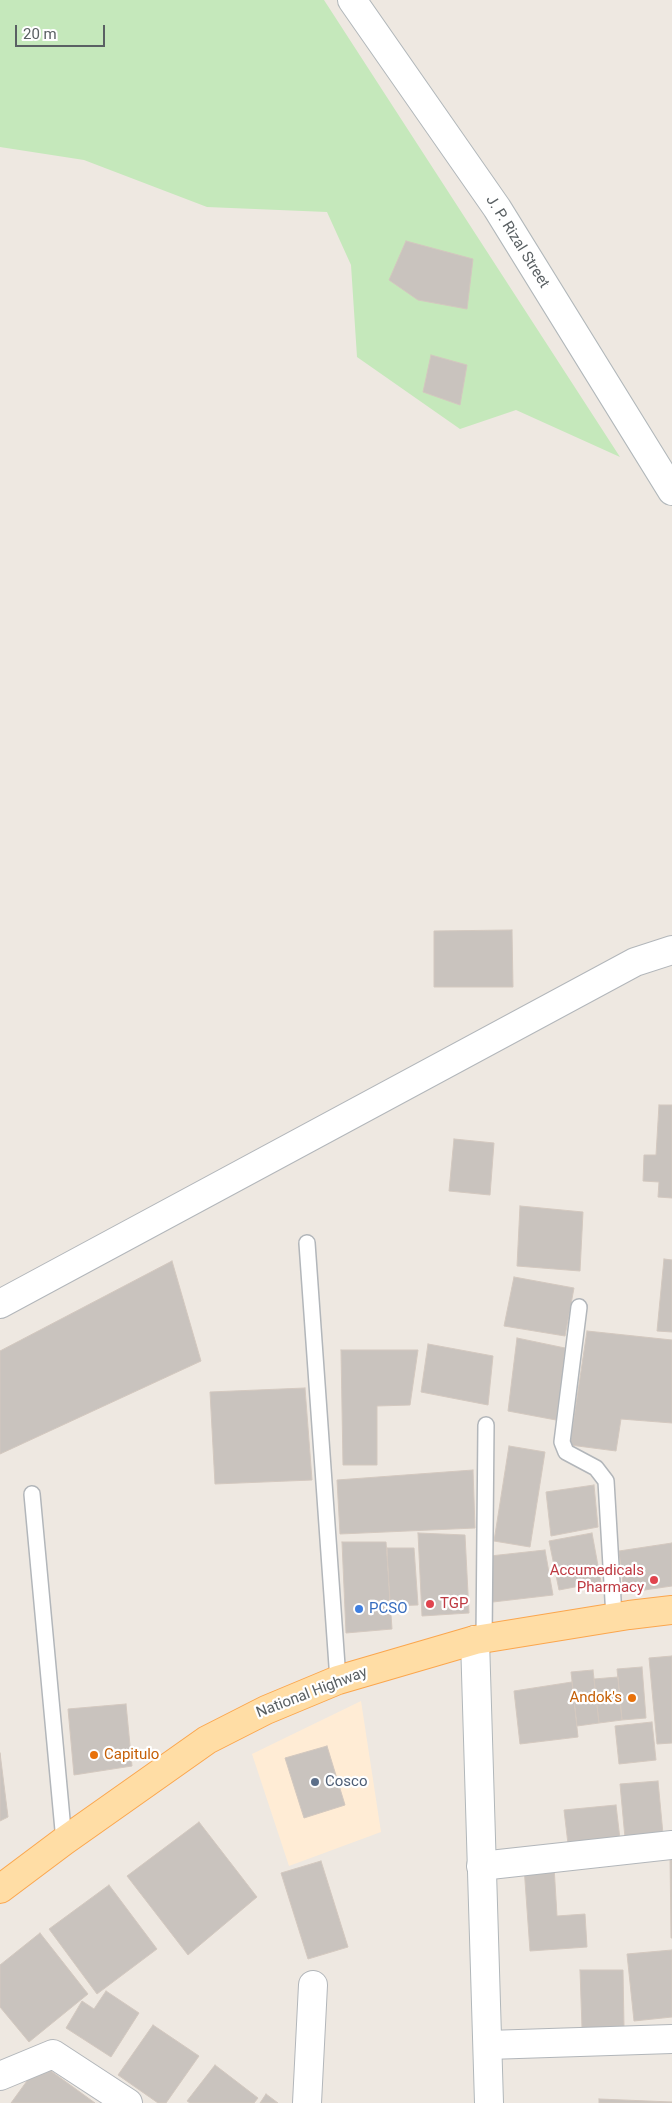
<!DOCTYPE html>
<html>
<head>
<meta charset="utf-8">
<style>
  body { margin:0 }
  #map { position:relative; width:672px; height:2103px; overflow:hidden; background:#eee8e1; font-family:Roboto,sans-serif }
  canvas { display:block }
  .scale { position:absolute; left:15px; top:25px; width:90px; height:22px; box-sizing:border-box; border:2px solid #5a6063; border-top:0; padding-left:6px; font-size:15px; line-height:18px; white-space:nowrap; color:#5a6063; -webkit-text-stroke:4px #fff; paint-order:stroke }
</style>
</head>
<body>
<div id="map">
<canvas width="672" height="2103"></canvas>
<div class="scale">20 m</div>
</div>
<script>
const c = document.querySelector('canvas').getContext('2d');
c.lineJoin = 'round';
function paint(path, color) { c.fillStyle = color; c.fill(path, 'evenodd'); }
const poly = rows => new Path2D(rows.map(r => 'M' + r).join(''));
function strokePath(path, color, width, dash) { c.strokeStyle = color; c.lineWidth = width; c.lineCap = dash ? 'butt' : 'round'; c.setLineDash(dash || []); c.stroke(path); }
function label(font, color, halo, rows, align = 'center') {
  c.font = font + ' Roboto,sans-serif'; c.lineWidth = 4.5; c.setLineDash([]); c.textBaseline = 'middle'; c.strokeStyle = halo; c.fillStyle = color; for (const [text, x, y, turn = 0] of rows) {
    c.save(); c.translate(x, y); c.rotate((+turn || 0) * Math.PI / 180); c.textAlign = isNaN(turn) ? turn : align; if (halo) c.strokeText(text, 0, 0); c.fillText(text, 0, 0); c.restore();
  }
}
const commercial = poly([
  [361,1701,381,1832,289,1866,252,1754]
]);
const green = poly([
  [0,0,324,0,620,457,516,410,460,429,357,357,351,265,327,212,207,207,84,160,0,147]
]);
const building = poly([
  [406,241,473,259,467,309,418,300,389,280,406,241],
  [431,355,467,365,460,405,423,392,431,355],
  [512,930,513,987,434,987,434,931,512,930],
  [659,1105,672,1105,672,1198,658,1197,659,1182,643,1181,644,1155,656,1155,659,1105],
  [454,1139,494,1143,490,1195,449,1191,454,1139],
  [520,1206,583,1212,580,1271,517,1266,520,1206],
  [664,1259,672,1260,672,1332,657,1331,664,1259],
  [172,1261,201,1361,0,1454,0,1351,172,1261],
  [514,1277,574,1288,565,1336,504,1326,514,1277],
  [587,1331,672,1340,672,1423,621,1419,616,1451,570,1445,587,1331],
  [517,1338,565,1348,556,1420,508,1411,517,1338],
  [428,1344,493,1356,488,1405,421,1392,428,1344],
  [341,1350,418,1350,410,1405,377,1406,377,1465,343,1465,341,1350],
  [305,1388,312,1480,215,1484,210,1392,305,1388],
  [509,1446,545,1452,530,1547,494,1541,509,1446],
  [473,1470,475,1528,340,1534,337,1480,473,1470],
  [594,1485,598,1527,551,1536,546,1492,594,1485],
  [418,1533,465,1535,469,1613,422,1616,418,1533],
  [592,1533,601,1582,559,1590,549,1541,592,1533],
  [342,1542,386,1542,392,1629,346,1633,342,1542],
  [672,1543,672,1586,624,1593,619,1551,672,1543],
  [387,1548,414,1548,418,1605,390,1606,387,1548],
  [545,1550,553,1595,493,1602,490,1556,545,1550],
  [672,1656,672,1743,657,1744,649,1658,672,1656],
  [642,1667,646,1718,622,1720,617,1669,642,1667],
  [593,1670,599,1723,577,1726,571,1672,593,1670],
  [618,1677,622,1720,599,1723,594,1679,618,1677],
  [572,1682,578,1737,520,1744,514,1691,572,1682],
  [126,1704,132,1766,74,1775,68,1709,126,1704],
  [652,1722,656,1760,619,1764,615,1726,652,1722],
  [327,1746,345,1805,304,1818,285,1758,327,1746],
  [0,1753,8,1817,0,1821,0,1753],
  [658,1781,663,1834,625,1838,620,1784,658,1781],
  [616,1805,620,1839,568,1844,564,1810,616,1805],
  [199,1822,257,1897,188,1955,127,1876,199,1822],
  [670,1852,672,1852,672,1938,671,1938,670,1852],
  [321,1861,348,1947,308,1959,281,1873,321,1861],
  [554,1866,557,1916,585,1914,587,1947,530,1951,524,1867,554,1866],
  [109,1885,157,1949,97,1994,49,1929,109,1885],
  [40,1933,88,1994,29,2042,0,2007,0,1965,40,1933],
  [672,1950,672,2017,634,2021,627,1954,672,1950],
  [580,1970,623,1970,624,2027,582,2028,580,1970],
  [106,1991,139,2013,111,2057,66,2028,82,2001,94,2009,106,1991],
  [153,2025,199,2056,166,2103,158,2103,118,2075,153,2025],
  [40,2063,95,2103,11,2103,40,2063],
  [215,2065,258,2098,254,2103,190,2103,187,2101,215,2065],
  [266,2094,278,2103,260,2103,266,2094],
  [599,2099,672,2102,672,2103,599,2103,599,2099]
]);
const lane = poly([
  [307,1243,338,1680],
  [579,1307,562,1442,566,1452,596,1468,606,1481,614,1617],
  [32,1494,64,1841],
  [484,1639,486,1425]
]);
const street = poly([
  [0,1304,635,962,672,950],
  [481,1866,672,1845],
  [488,2045,672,2039],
  [0,2076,53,2054,128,2103],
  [307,2103,313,1985]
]);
const secondary = poly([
  [352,0,497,208,672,491],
  [475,1640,489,2103]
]);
const primary = poly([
  [0,1889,64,1841,207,1740,266,1710,338,1680,475,1640,629,1615,672,1610]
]);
const markers = [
  [654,1580,5,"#e0444e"],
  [430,1604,5,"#e0444e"],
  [359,1609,5,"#3f7fe0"],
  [632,1698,5,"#e8710a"],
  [94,1755,5,"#e8710a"],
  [315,1782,5,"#5c6f8a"]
];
const streetNames = [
  ["J. P. Rizal Street",517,242,58],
  ["National Highway",312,1693,-21]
];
const healthNames = [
  ["Accumedicals",644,1571],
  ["Pharmacy",644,1588],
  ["TGP",440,1604,"left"]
];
const shopNames = [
  ["PCSO",369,1609]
];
const foodNames = [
  ["Andok's",622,1698],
  ["Capitulo",104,1755,"left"]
];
const serviceNames = [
  ["Cosco",325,1782]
];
paint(commercial, '#ffecd5');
paint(green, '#c5e8bb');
paint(building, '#c9c3be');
strokePath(building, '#d3c8bf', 1);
strokePath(lane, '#b2b6ba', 18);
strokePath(street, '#b2b6ba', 30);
strokePath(secondary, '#b1b7ba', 30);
strokePath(primary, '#fba64d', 30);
strokePath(lane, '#fff', 15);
strokePath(street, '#fff', 28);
strokePath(secondary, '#fff', 28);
strokePath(primary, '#ffdda5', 28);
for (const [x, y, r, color] of markers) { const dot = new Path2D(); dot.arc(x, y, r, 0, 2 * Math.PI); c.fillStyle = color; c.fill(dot); strokePath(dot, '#fff', 2); }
label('15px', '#5a6063', '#fff', streetNames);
label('15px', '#be3a42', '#fff', healthNames, 'right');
label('15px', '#366cbe', '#fff', shopNames, 'left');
label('15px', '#c56008', '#fff', foodNames, 'right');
label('15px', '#4e5e75', '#fff', serviceNames, 'left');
</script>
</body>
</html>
